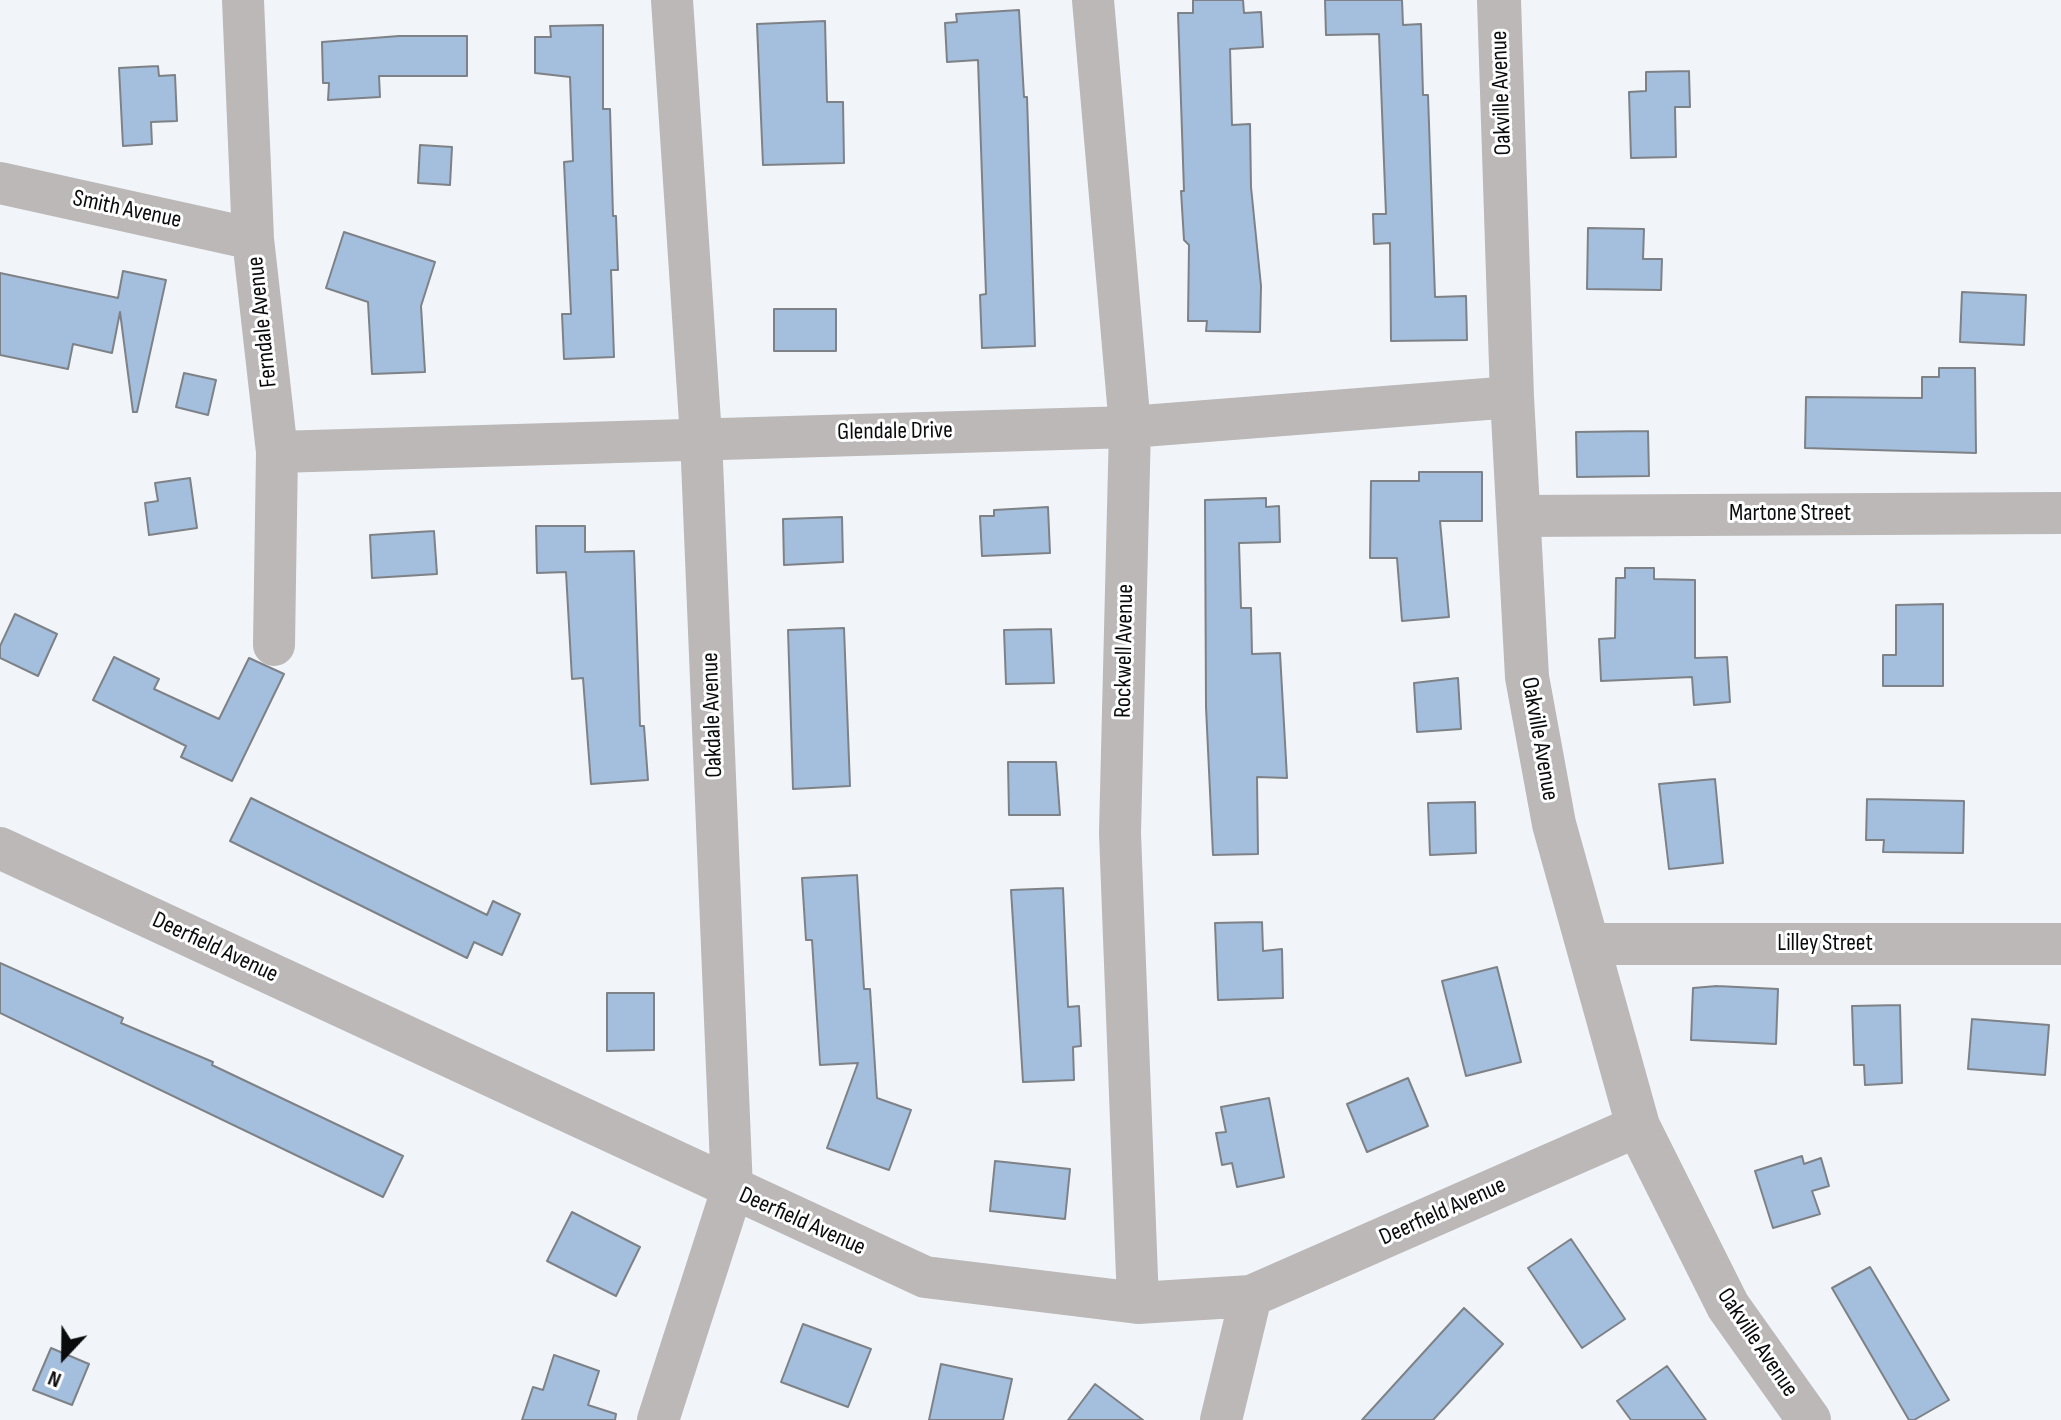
<!DOCTYPE html>
<html>
<head>
<meta charset="utf-8">
<style>
  body { margin:0 }
  #map { position:relative; width:2061px; height:1420px; overflow:hidden; background:#f1f5fa; font-family:"Sofia Sans Condensed",sans-serif }
  canvas { display:block }
  .north { position:absolute; left:24px; top:1316px; width:80px; height:80px; -webkit-text-stroke:6px #fff; paint-order:stroke; rotate:202deg; font-size:22px; font-weight:700; line-height:32px; text-align:center; color:#0a0b0d }
  .north::after { content:''; display:block; margin:auto; width:28px; height:36px; background:#0a0b0d; clip-path:polygon(50% 0,100% 100%,50% 72%,0 100%) }
</style>
</head>
<body>
<div id="map">
<canvas width="2061" height="1420"></canvas>
<div class="north">N</div>
</div>
<script>
const c = document.querySelector('canvas').getContext('2d');
c.lineJoin = 'round';
function paint(path, color) { c.fillStyle = color; c.fill(path, 'evenodd'); }
const poly = rows => new Path2D(rows.map(r => 'M' + r).join(''));
function strokePath(path, color, width, dash) { c.strokeStyle = color; c.lineWidth = width; c.lineCap = dash ? 'butt' : 'round'; c.setLineDash(dash || []); c.stroke(path); }
function label(font, color, halo, rows, align = 'center') {
  c.font = font + ' "Sofia Sans Condensed",sans-serif'; c.lineWidth = 6; c.setLineDash([]); c.textBaseline = 'middle'; c.strokeStyle = halo; c.fillStyle = color; for (const [text, x, y, turn = 0] of rows) {
    c.save(); c.translate(x, y); c.rotate((+turn || 0) * Math.PI / 180); c.textAlign = isNaN(turn) ? turn : align; if (halo) c.strokeText(text, 0, 0); c.fillText(text, 0, 0); c.restore();
  }
}
const building = poly([
  [1193,0,1243,0,1244,13,1261,12,1263,47,1230,49,1232,125,1250,124,1251,187,1261,286,1260,332,1206,331,1207,321,1188,321,1189,245,1184,240,1181,191,1184,191,1178,13,1193,13,1193,0],
  [1325,0,1402,0,1403,25,1421,24,1423,95,1428,95,1435,297,1466,296,1467,340,1391,341,1390,243,1374,244,1373,214,1386,214,1379,34,1326,35,1325,0],
  [1019,10,1024,97,1027,97,1035,346,982,348,980,295,986,294,978,60,947,62,945,23,957,22,956,14,1019,10],
  [825,21,827,102,843,102,844,163,763,165,757,24,825,21],
  [603,25,603,109,610,109,613,216,616,216,618,270,611,270,614,357,564,359,562,314,571,314,564,162,573,161,570,77,535,73,535,37,551,37,550,26,603,25],
  [399,36,467,36,467,76,379,76,380,97,328,100,329,83,323,83,322,42,399,36],
  [158,66,159,76,175,75,177,121,151,122,152,144,123,146,119,68,158,66],
  [1689,71,1690,107,1675,107,1676,157,1631,158,1629,92,1646,91,1646,72,1689,71],
  [420,145,452,147,450,185,418,183,420,145],
  [1588,228,1644,229,1643,259,1662,259,1661,290,1587,289,1588,228],
  [344,232,435,262,421,306,425,372,372,374,368,302,326,288,344,232],
  [123,271,166,280,137,412,133,412,120,312,112,353,73,344,68,369,0,355,0,273,118,298,123,271],
  [1962,292,2026,295,2024,345,1960,342,1962,292],
  [774,309,836,309,836,351,774,351,774,309],
  [1939,368,1975,368,1976,453,1805,448,1806,397,1922,398,1922,377,1939,377,1939,368],
  [184,373,216,380,208,415,176,407,184,373],
  [1648,431,1649,476,1577,477,1576,432,1648,431],
  [1419,472,1482,472,1482,521,1440,521,1449,617,1402,621,1397,558,1370,558,1371,481,1419,481,1419,472],
  [190,478,197,528,149,535,145,503,158,501,155,483,190,478],
  [1266,498,1266,507,1279,506,1280,542,1239,543,1241,608,1251,608,1252,654,1280,653,1287,778,1257,777,1258,854,1213,855,1206,707,1205,500,1266,498],
  [1048,507,1050,553,982,556,980,516,994,516,994,510,1048,507],
  [842,517,843,562,784,565,783,519,842,517],
  [536,526,585,526,585,552,634,551,640,726,644,726,648,780,591,784,583,678,572,679,566,572,537,573,536,526],
  [434,531,437,574,372,578,370,535,434,531],
  [1625,568,1654,568,1654,579,1695,580,1695,658,1727,657,1730,702,1694,705,1692,677,1601,681,1599,639,1615,638,1616,578,1625,578,1625,568],
  [1943,604,1943,686,1883,686,1883,655,1896,655,1896,605,1943,604],
  [15,614,57,634,38,676,0,658,0,646,15,614],
  [844,628,850,786,793,789,788,630,844,628],
  [1051,629,1054,683,1006,684,1004,630,1051,629],
  [114,657,159,679,154,689,219,719,249,658,284,674,232,781,181,757,186,746,93,700,114,657],
  [1458,678,1461,729,1417,732,1414,683,1458,678],
  [1008,762,1056,762,1060,815,1009,815,1008,762],
  [1715,779,1723,863,1669,869,1659,784,1715,779],
  [251,798,487,915,493,901,520,914,502,955,474,942,467,958,230,841,251,798],
  [1867,799,1964,801,1963,853,1883,852,1884,840,1866,840,1867,799],
  [1475,802,1476,853,1430,855,1428,803,1475,802],
  [857,875,864,989,870,989,877,1098,911,1110,889,1170,827,1148,858,1063,820,1065,812,940,806,940,802,878,857,875],
  [1063,888,1068,1007,1079,1006,1081,1046,1073,1047,1074,1080,1023,1082,1011,890,1063,888],
  [1262,922,1263,951,1282,949,1283,998,1218,1000,1215,923,1262,922],
  [0,963,123,1018,121,1023,213,1062,212,1065,403,1156,383,1197,0,1013,0,963],
  [1497,967,1521,1062,1466,1076,1442,981,1497,967],
  [1717,986,1778,989,1776,1044,1691,1040,1693,988,1717,986],
  [607,993,654,993,654,1050,607,1051,607,993],
  [1900,1005,1902,1083,1865,1085,1864,1065,1854,1065,1852,1006,1900,1005],
  [1972,1019,2049,1025,2045,1075,1968,1069,1972,1019],
  [1408,1078,1428,1126,1367,1152,1347,1104,1408,1078],
  [1269,1098,1284,1177,1237,1187,1232,1163,1222,1165,1216,1133,1226,1132,1221,1107,1269,1098],
  [1802,1156,1804,1164,1821,1158,1829,1186,1812,1191,1820,1214,1773,1228,1755,1171,1802,1156],
  [995,1161,1070,1169,1065,1219,990,1211,995,1161],
  [572,1212,640,1247,616,1296,547,1261,572,1212],
  [1571,1239,1625,1319,1582,1348,1528,1268,1571,1239],
  [1870,1267,1949,1400,1914,1420,1909,1420,1832,1288,1870,1267],
  [1464,1308,1503,1344,1433,1420,1362,1420,1464,1308],
  [803,1324,871,1349,848,1407,781,1382,803,1324],
  [51,1348,89,1364,72,1405,33,1390,51,1348],
  [554,1355,599,1371,588,1405,616,1414,615,1420,522,1420,533,1387,543,1390,554,1355],
  [941,1364,1012,1379,1003,1420,929,1420,941,1364],
  [1667,1366,1706,1420,1631,1420,1617,1401,1667,1366],
  [1095,1384,1143,1420,1068,1420,1095,1384]
]);
const minor = poly([
  [243,0,253,239,277,452,274,645],
  [1093,0,1130,427,1120,833,1138,1303],
  [0,183,253,239],
  [277,452,1130,427,1512,397],
  [1518,516,2061,513],
  [0,848,925,1277,1138,1303,1251,1296,1638,1126],
  [1588,944,2061,944],
  [658,1420,732,1190,701,437,672,0],
  [1221,1420,1251,1296]
]);
const tertiary = poly([
  [1499,0,1512,397,1527,677,1554,824,1638,1126,1728,1306,1809,1420]
]);
const streetNames = [
  ["Oakville Avenue",1502,93,-92],
  ["Smith Avenue",127,210,12],
  ["Ferndale Avenue",263,322,-96],
  ["Glendale Drive",895,432,-1],
  ["Martone Street",1790,514],
  ["Rockwell Avenue",1125,651,-89],
  ["Oakdale Avenue",713,715,-92],
  ["Oakville Avenue",1539,739,80],
  ["Lilley Street",1825,944],
  ["Deerfield Avenue",215,948,25],
  ["Deerfield Avenue",1443,1212,-24],
  ["Deerfield Avenue",802,1222,24],
  ["Oakville Avenue",1757,1343,56]
];
paint(building, '#a4bedd');
strokePath(building, '#7e8286', 2);
strokePath(minor, '#bbb8b7', 42);
strokePath(tertiary, '#bbb8b7', 44);
label('24px', '#0a0b0d', '#fff', streetNames);
</script>
</body>
</html>
